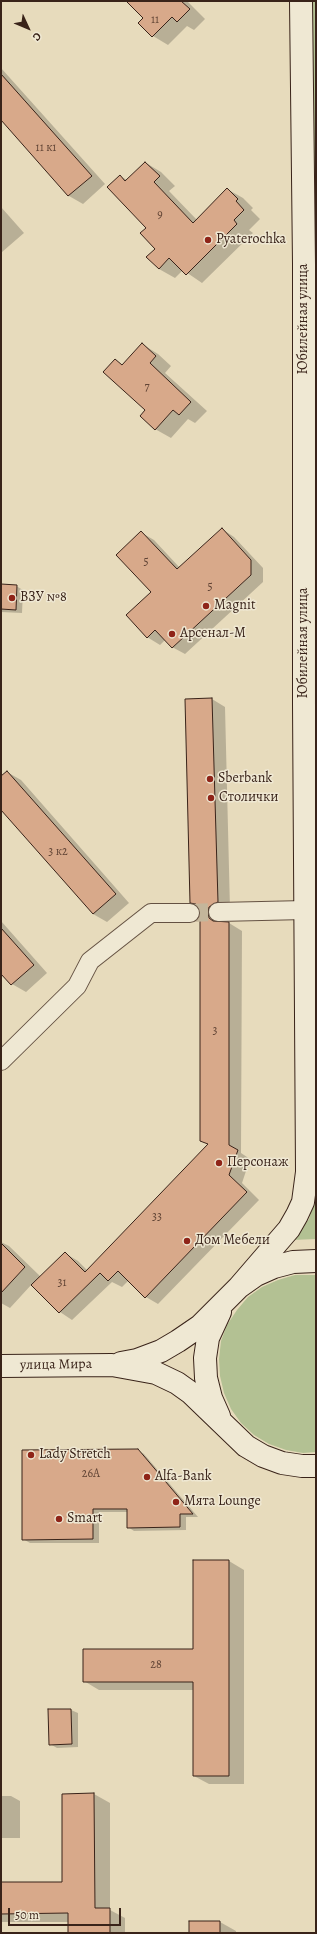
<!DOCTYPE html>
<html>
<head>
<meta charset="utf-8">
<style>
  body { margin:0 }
  #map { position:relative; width:317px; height:1934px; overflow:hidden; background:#e7dbbc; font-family:Alegreya,serif }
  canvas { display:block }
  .frame { position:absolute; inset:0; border:2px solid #392319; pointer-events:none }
  .north { position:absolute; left:8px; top:8px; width:40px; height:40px; -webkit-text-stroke:3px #efe8d3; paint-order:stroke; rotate:134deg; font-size:11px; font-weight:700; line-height:16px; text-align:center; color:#392319 }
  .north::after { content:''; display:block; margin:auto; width:14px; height:18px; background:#392319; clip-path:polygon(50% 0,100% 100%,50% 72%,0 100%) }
  .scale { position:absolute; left:8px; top:1908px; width:113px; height:18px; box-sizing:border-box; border:2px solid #392319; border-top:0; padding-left:5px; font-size:12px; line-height:14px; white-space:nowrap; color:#392319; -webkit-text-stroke:3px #efe8d3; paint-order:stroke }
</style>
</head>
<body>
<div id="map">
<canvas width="317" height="1934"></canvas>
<div class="frame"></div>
<div class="north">С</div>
<div class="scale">50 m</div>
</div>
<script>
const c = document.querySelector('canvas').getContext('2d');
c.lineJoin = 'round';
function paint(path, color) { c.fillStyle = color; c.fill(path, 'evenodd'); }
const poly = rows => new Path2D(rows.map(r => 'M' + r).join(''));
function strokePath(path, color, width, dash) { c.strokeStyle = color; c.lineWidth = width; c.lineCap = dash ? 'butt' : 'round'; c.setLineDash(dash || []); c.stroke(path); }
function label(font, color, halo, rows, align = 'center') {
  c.font = font + ' Alegreya,serif'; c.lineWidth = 3; c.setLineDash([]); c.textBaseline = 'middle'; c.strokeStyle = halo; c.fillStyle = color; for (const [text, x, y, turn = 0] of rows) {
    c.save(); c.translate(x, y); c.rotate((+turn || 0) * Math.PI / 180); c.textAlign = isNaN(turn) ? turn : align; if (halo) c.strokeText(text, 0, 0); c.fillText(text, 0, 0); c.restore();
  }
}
const green = poly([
  [311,1,316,1,316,258,311,259],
  [312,267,316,267,316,1239,292,1240,309,1219,315,1199],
  [295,1275,316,1275,316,1452,303,1453,286,1450,269,1444,254,1435,241,1423,231,1409,224,1393,220,1376,219,1359,221,1341,227,1325,237,1310,248,1297,262,1287,278,1280]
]);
const shadow = poly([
  [127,1,187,1,205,19,194,30,187,26,168,45,153,36,144,17],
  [1,68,105,184,83,204,69,196,1,119],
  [146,163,161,172,175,186,169,191,197,220,227,189,243,198,253,208,251,210,260,219,249,230,253,233,202,283,183,270,175,278,159,269,157,249,120,176,127,180],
  [1,207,24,233,2,252,1,252],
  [142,344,158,354,171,366,165,373,207,411,195,423,188,419,171,438,155,429,146,410,115,360,123,365],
  [222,529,234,537,263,568,263,582,185,654,172,647,165,640,160,645,147,637,152,592,142,533,154,540,180,568],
  [1,585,16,586,23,590,22,613,1,612],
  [212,699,225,707,230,909,220,920,221,923,229,923,242,931,241,1153,250,1159,242,1183,259,1200,158,1304,146,1297,129,1280,122,1287,112,1282,72,1320,60,1312,32,1284,10,1308,1,1303,1,1242,9,1246,41,1277,65,1253,78,1261,88,1271,209,1145,201,1140,202,912,198,906,191,902,186,700],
  [7,772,21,780,129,903,107,922,93,914,1,808,1,777],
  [1,921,47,973,26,992,12,984,1,972],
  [137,1450,144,1454,198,1517,186,1517,186,1530,134,1531,128,1527,128,1512,99,1512,99,1543,30,1543,23,1539],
  [229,1561,244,1570,244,1784,209,1784,194,1776,194,1690,99,1690,84,1681,194,1650],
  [49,1710,71,1710,78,1713,78,1747,57,1748,50,1744],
  [94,1794,110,1803,110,1910,125,1918,125,1933,69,1933,69,1922,1,1922,1,1883,63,1883,63,1795],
  [1,1796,11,1796,20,1801,20,1838,1,1838],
  [220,1922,236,1931,236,1933,190,1933]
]);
const building = poly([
  [126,1,181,1,190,9,177,22,172,17,152,37,138,23,143,18,126,1],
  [1,74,92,176,68,196,1,120,1,74],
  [145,162,160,176,154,182,193,223,227,188,238,199,236,201,244,210,234,220,237,224,186,275,169,258,159,269,146,257,155,249,140,233,146,228,107,187,120,175,125,181,145,162],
  [142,343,156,356,150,363,191,402,179,415,173,410,155,430,140,416,145,410,103,372,115,359,122,365,142,343],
  [222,528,251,560,251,575,172,648,155,630,147,638,126,615,151,592,116,555,141,531,177,569,222,528],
  [1,584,17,585,16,610,1,609,1,584],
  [212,698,218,902,209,907,208,913,209,918,213,921,229,922,229,1145,238,1150,229,1175,247,1192,145,1298,118,1271,108,1281,100,1273,59,1313,31,1285,65,1252,85,1272,208,1144,200,1141,200,919,198,919,200,913,196,904,190,903,185,699,212,698],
  [7,771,116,894,93,914,1,810,1,776,7,771],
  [1,928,34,965,11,985,1,974,1,928],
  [1,1243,25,1267,1,1293,1,1243],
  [138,1449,193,1514,180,1514,180,1527,127,1528,127,1509,93,1509,93,1539,22,1540,22,1450,138,1449],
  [193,1560,229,1560,229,1776,193,1776,193,1682,83,1682,83,1649,193,1649,193,1560],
  [48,1709,71,1709,72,1744,49,1745,48,1709],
  [94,1793,95,1908,110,1908,110,1933,68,1933,68,1913,1,1914,1,1882,62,1882,62,1794,94,1793],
  [189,1921,220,1921,220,1933,189,1933,189,1921]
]);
const streetTunnel = poly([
  [190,913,218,912]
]);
const street = poly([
  [218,912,305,910],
  [1,1061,77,986,90,961,151,913,190,913]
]);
const secondary = poly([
  [239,1287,289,1229,297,1215,303,1202,307,1172,304,704,304,264,301,1],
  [121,1363,137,1360,161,1351,178,1341,200,1326,239,1287,256,1275,274,1267,293,1262,316,1261],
  [1,1366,112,1365,156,1373,177,1383,191,1393,246,1446,263,1456,282,1463,302,1466,316,1466],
  [219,1416,211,1398,206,1378,205,1358,208,1338,220,1312]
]);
const markers = [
  [208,240,4,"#8f2418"],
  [12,598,4,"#8f2418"],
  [206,606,4,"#8f2418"],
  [172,634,4,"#8f2418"],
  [210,779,4,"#8f2418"],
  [211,798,4,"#8f2418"],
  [219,1163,4,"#8f2418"],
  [187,1241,4,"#8f2418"],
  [31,1455,4,"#8f2418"],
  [147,1477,4,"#8f2418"],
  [176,1502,4,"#8f2418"],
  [59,1519,4,"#8f2418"]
];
const numberNames = [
  ["11",155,20],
  ["11 к1",46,148],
  ["9",160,215],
  ["7",147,387],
  ["5",146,562],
  ["5",210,587],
  ["3 к2",58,852],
  ["3",215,1031],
  ["33",157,1217],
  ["31",62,1283],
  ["26А",91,1474],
  ["28",156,1665]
];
const poiNames = [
  ["Pyaterochka",216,240],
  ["ВЗУ №8",20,598],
  ["Magnit",214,606],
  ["Арсенал-М",180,634],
  ["Sberbank",218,779],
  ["Столички",219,798],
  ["Персонаж",227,1163],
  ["Дом Мебели",195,1241],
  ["Lady Stretch",39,1455],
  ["Alfa-Bank",155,1477],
  ["Мята Lounge",184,1502],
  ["Smart",67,1519]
];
const streetNames = [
  ["Юбилейная улица",304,319,-90],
  ["Юбилейная улица",304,643,-90],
  ["улица Мира",56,1365,-1]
];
paint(green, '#b3c193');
paint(shadow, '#0003');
paint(building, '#d8a98a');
strokePath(building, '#392319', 1);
strokePath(streetTunnel, '#c4b69b', 18, [18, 9]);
strokePath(street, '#645142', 20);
strokePath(secondary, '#392319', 24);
strokePath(street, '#efe8d3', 18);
strokePath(secondary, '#efe8d3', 22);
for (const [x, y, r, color] of markers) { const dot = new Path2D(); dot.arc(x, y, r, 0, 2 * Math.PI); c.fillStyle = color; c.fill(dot); strokePath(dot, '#efe8d3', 1.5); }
label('12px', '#614435', null, numberNames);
label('14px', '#392319', '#efe8d3', poiNames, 'left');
label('14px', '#392319', '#efe8d3', streetNames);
</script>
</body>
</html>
